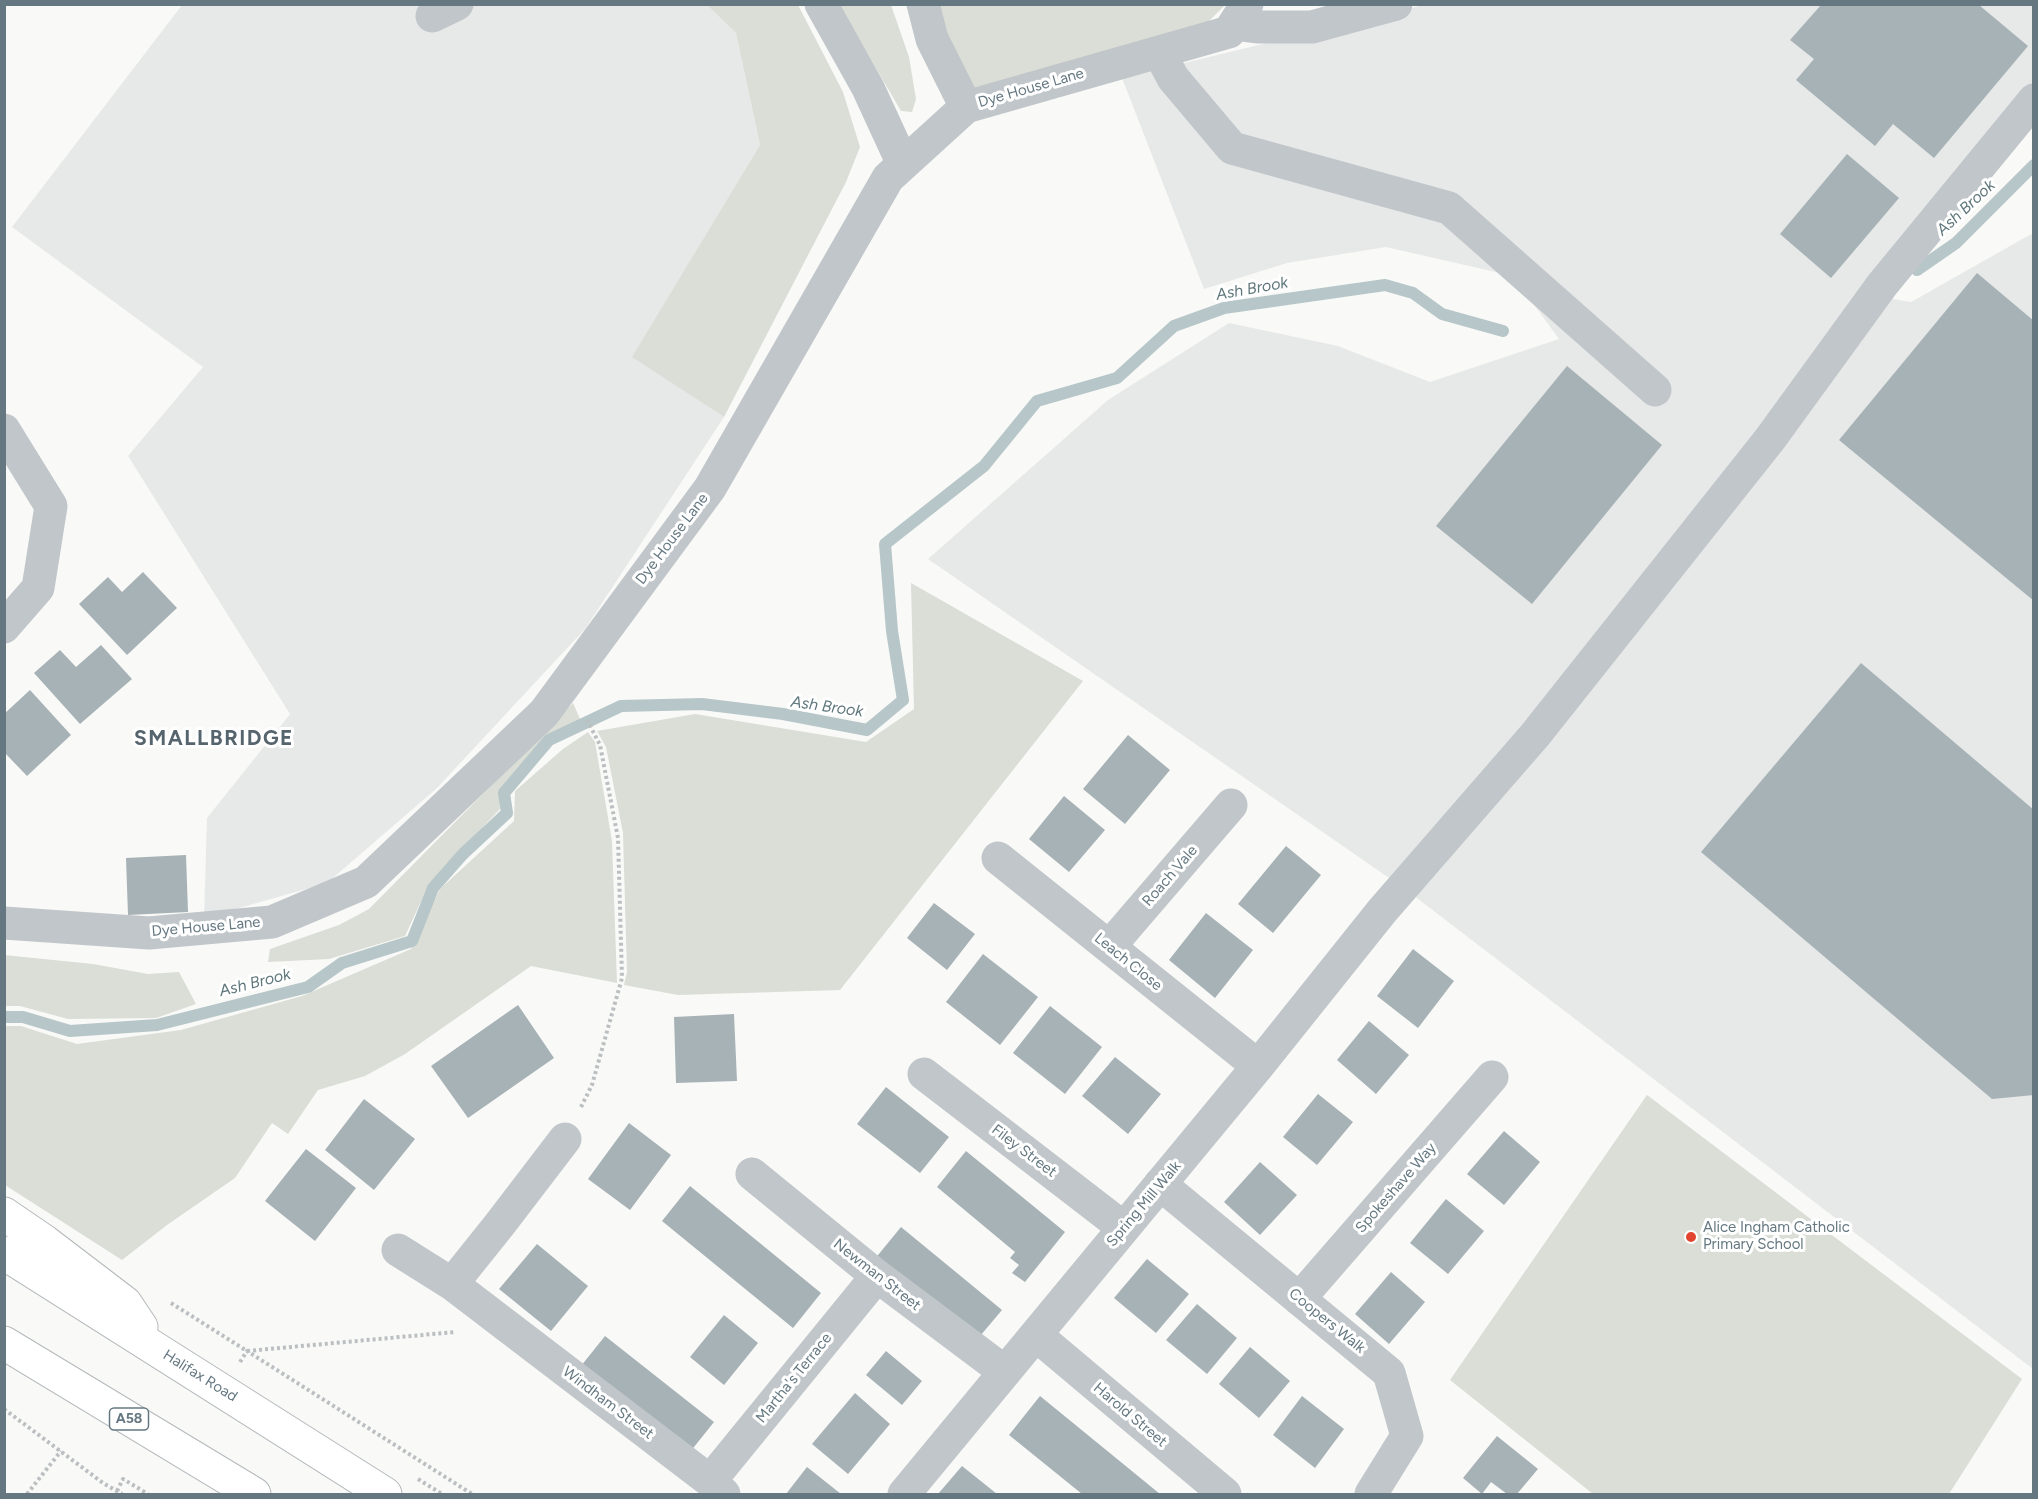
<!DOCTYPE html>
<html>
<head>
<meta charset="utf-8">
<style>
  body { margin:0 }
  #map { position:relative; width:2038px; height:1499px; overflow:hidden; background:#f9f9f7; font-family:Figtree,sans-serif }
  canvas { display:block }
  .frame { position:absolute; inset:0; border:6px solid #657881; pointer-events:none }
</style>
</head>
<body>
<div id="map">
<canvas width="2038" height="1499"></canvas>
<div class="frame"></div>
</div>
<script>
const c = document.querySelector('canvas').getContext('2d');
c.lineJoin = 'round';
function paint(path, color) { c.fillStyle = color; c.fill(path, 'evenodd'); }
const poly = rows => new Path2D(rows.map(r => 'M' + r).join(''));
function strokePath(path, color, width, dash) { c.strokeStyle = color; c.lineWidth = width; c.lineCap = dash ? 'butt' : 'round'; c.setLineDash(dash || []); c.stroke(path); }
function label(font, color, halo, rows, align = 'center') {
  c.font = font + ' Figtree,sans-serif'; c.lineWidth = 6; c.setLineDash([]); c.textBaseline = 'middle'; c.strokeStyle = halo; c.fillStyle = color; for (const [text, x, y, turn = 0] of rows) {
    c.save(); c.translate(x, y); c.rotate((+turn || 0) * Math.PI / 180); c.textAlign = isNaN(turn) ? turn : align; if (halo) c.strokeText(text, 0, 0); c.fillText(text, 0, 0); c.restore();
  }
}
const built = poly([
  [182,5,707,5,736,33,760,145,633,357,724,417,585,629,436,789,327,883,204,918,207,818,290,714,128,456,203,367,12,227],
  [1424,5,2033,5,2033,82,1869,295,1911,302,2033,233,2033,1369,1405,889,928,559,1108,400,1229,323,1338,346,1430,382,1559,339,1513,276,1386,247,1287,263,1204,289,1122,78]
]);
const green = poly([
  [707,5,798,5,843,92,860,147,846,182,724,417,632,357,760,145,736,33],
  [839,5,891,5,909,57,916,99,912,112,901,111],
  [920,5,1225,5,1207,23,974,91],
  [911,583,1083,681,840,990,678,995,624,985,627,972,623,833,606,747,597,731,695,714,866,742,914,709],
  [573,703,581,721,548,735,499,793,500,809,429,884,405,936,329,959,268,962,270,949,339,925,369,909],
  [588,732,595,742,612,841,617,983,531,966,405,1054,365,1076,318,1090,288,1134,272,1123,235,1178,167,1225,122,1260,5,1185,5,1026,21,1026,77,1044,181,1030,302,996,411,949,440,889,514,821,515,791,563,749],
  [4,955,93,964,148,974,179,972,196,1004,156,1018,68,1019,20,1006,5,1006],
  [1647,1095,2022,1379,1949,1494,1593,1494,1450,1380]
]);
const stream = poly([
  [1917,270,1956,243,2034,165],
  [4,1017,23,1017,70,1031,157,1025,308,987,342,963,412,941,433,888,463,854,507,813,504,793,549,740,621,706,702,704,783,714,867,730,903,700,892,631,885,544,984,466,1037,401,1117,378,1174,326,1224,308,1385,285,1413,293,1442,314,1503,331]
]);
const building = poly([
  [1821,5,1979,5,2028,46,1934,158,1893,124,1875,146,1796,80,1814,59,1790,40],
  [1847,154,1899,198,1831,278,1780,234],
  [1977,273,2034,321,2034,601,1839,440],
  [1567,366,1662,445,1532,604,1436,526],
  [143,572,177,608,127,655,79,604,108,577,122,592],
  [101,645,132,679,80,724,34,673,60,650,76,667],
  [1861,663,2034,810,2034,1095,1992,1099,1701,852],
  [30,690,71,735,27,776,4,752,4,714],
  [1128,735,1170,770,1125,824,1083,789],
  [1064,796,1105,830,1069,872,1029,839],
  [1286,846,1321,875,1273,933,1238,904],
  [186,855,188,912,128,915,126,858],
  [934,903,975,934,947,970,907,938],
  [1206,913,1253,950,1215,998,1169,960],
  [1413,949,1454,981,1418,1028,1377,996],
  [983,954,1038,997,1000,1045,946,1002],
  [518,1005,554,1058,468,1118,431,1066],
  [1050,1006,1102,1047,1065,1094,1013,1053],
  [734,1014,737,1081,676,1083,674,1017],
  [1369,1021,1409,1055,1376,1094,1337,1060],
  [1115,1057,1161,1094,1128,1134,1082,1096],
  [886,1087,949,1137,920,1173,857,1124],
  [1318,1094,1353,1122,1317,1165,1283,1137],
  [364,1099,415,1139,374,1190,325,1150],
  [629,1123,671,1155,630,1210,588,1179],
  [1504,1131,1540,1162,1504,1205,1467,1174],
  [306,1149,356,1188,315,1241,265,1201],
  [966,1151,1065,1232,1025,1282,1012,1273,1019,1265,1010,1258,1015,1252,937,1187],
  [1260,1162,1297,1195,1260,1235,1224,1202],
  [690,1186,821,1293,793,1328,662,1221],
  [1446,1199,1484,1231,1448,1274,1410,1243],
  [901,1227,1002,1310,975,1342,874,1260],
  [537,1244,588,1286,551,1331,499,1289],
  [1147,1259,1189,1294,1156,1333,1114,1298],
  [1391,1272,1425,1302,1389,1344,1355,1314],
  [1197,1304,1237,1338,1207,1374,1166,1340],
  [724,1315,758,1343,724,1385,690,1357],
  [605,1336,714,1422,690,1452,581,1366],
  [1250,1347,1290,1381,1259,1418,1219,1384],
  [886,1351,922,1381,902,1405,866,1375],
  [855,1393,890,1424,848,1474,812,1444],
  [1040,1396,1160,1494,1082,1494,1009,1435],
  [1302,1396,1344,1429,1315,1468,1273,1435],
  [1497,1436,1538,1469,1517,1494,1507,1494,1491,1482,1482,1494,1463,1478],
  [962,1466,997,1494,938,1494],
  [807,1467,841,1494,786,1494]
]);
const path = poly([
  [581,1107,592,1085,622,978,618,838,600,745,586,718],
  [171,1303,247,1351,455,1332],
  [240,1362,247,1351,472,1494],
  [4,1409,103,1483,122,1494],
  [418,1479,442,1494],
  [117,1491,123,1479,148,1494],
  [27,1494,61,1451]
]);
const minor = poly([
  [821,4,868,88,903,164],
  [923,4,932,39,966,107],
  [432,16,457,4],
  [1234,24,1259,27,1312,27,1396,4],
  [1159,52,1173,78,1232,148,1449,208,1655,390],
  [4,430,51,506,38,588,4,627],
  [998,858,1258,1066],
  [4,923,149,933,272,922,366,882,544,713,710,488,888,178,966,107,1229,32,1247,4],
  [1109,947,1231,805],
  [924,1074,1124,1228],
  [565,1139,500,1224,452,1284,710,1481,724,1494],
  [752,1174,877,1276,1005,1372],
  [1160,1184,1389,1373,1407,1436,1371,1494],
  [398,1250,452,1284],
  [1299,1299,1492,1077],
  [1036,1335,1225,1494],
  [710,1481,877,1276],
  [904,1494,1258,1066,1382,911,1535,735,1770,439,1882,285,2034,100]
]);
const highway = poly([
  [4,1214,45,1242,125,1303,141,1327],
  [4,1253,385,1494],
  [4,1343,254,1494]
]);
const markers = [
  [1691,1237,6,"#e1442f"]
];
const shields = [
  [129,1419,39]
];
const shieldNames = [
  ["A58",129,1419]
];
const streetNames = [
  ["Dye House Lane",1031,88,-16],
  ["Dye House Lane",672,539,-53],
  ["Roach Vale",1170,876,-49],
  ["Dye House Lane",206,927,-5],
  ["Leach Close",1128,962,39],
  ["Filey Street",1024,1151,37],
  ["Spokeshave Way",1396,1188,-49],
  ["Spring Mill Walk",1144,1204,-50],
  ["Newman Street",877,1275,38],
  ["Coopers Walk",1327,1321,39],
  ["Halifax Road",200,1376,32],
  ["Martha's Terrace",794,1378,-51],
  ["Windham Street",608,1403,37],
  ["Harold Street",1130,1415,40]
];
const poiNames = [
  ["Alice Ingham Catholic",1703,1228],
  ["Primary School",1703,1245]
];
const waterNames = [
  ["Ash Brook",1966,208,-43],
  ["Ash Brook",1252,289,-10],
  ["Ash Brook",827,707,8],
  ["Ash Brook",255,983,-14]
];
const districtNames = [
  ["SMALLBRIDGE",214,739]
];
paint(built, '#e7e9e8');
paint(green, '#daded6');
strokePath(stream, '#b7c6c8', 12);
paint(building, '#a7b2b6');
strokePath(highway, '#b4b9bc', 35);
strokePath(path, '#bbbfc1', 4, [3, 3]);
strokePath(minor, '#c0c6c9', 33);
strokePath(highway, '#fff', 33);
for (const [x, y, r, color] of markers) { const dot = new Path2D(); dot.arc(x, y, r, 0, 2 * Math.PI); c.fillStyle = color; c.fill(dot); strokePath(dot, '#fff', 2); }
for (const [x, y, w] of shields) { const box = new Path2D(); box.roundRect(x - w / 2, y - 11, w, 22, 4.5); c.fillStyle = '#fff'; c.fill(box); strokePath(box, '#657881', 1.5); }
label('bold 14px', '#657881', null, shieldNames);
label('15px', '#657881', '#fff', streetNames);
label('15px', '#657881', '#fff', poiNames, 'left');
label('italic 16px', '#5f777c', '#fff', waterNames);
c.letterSpacing = '1.5px';
label('bold 21px', '#56656d', '#fff', districtNames);
c.letterSpacing = '0px';
</script>
</body>
</html>
